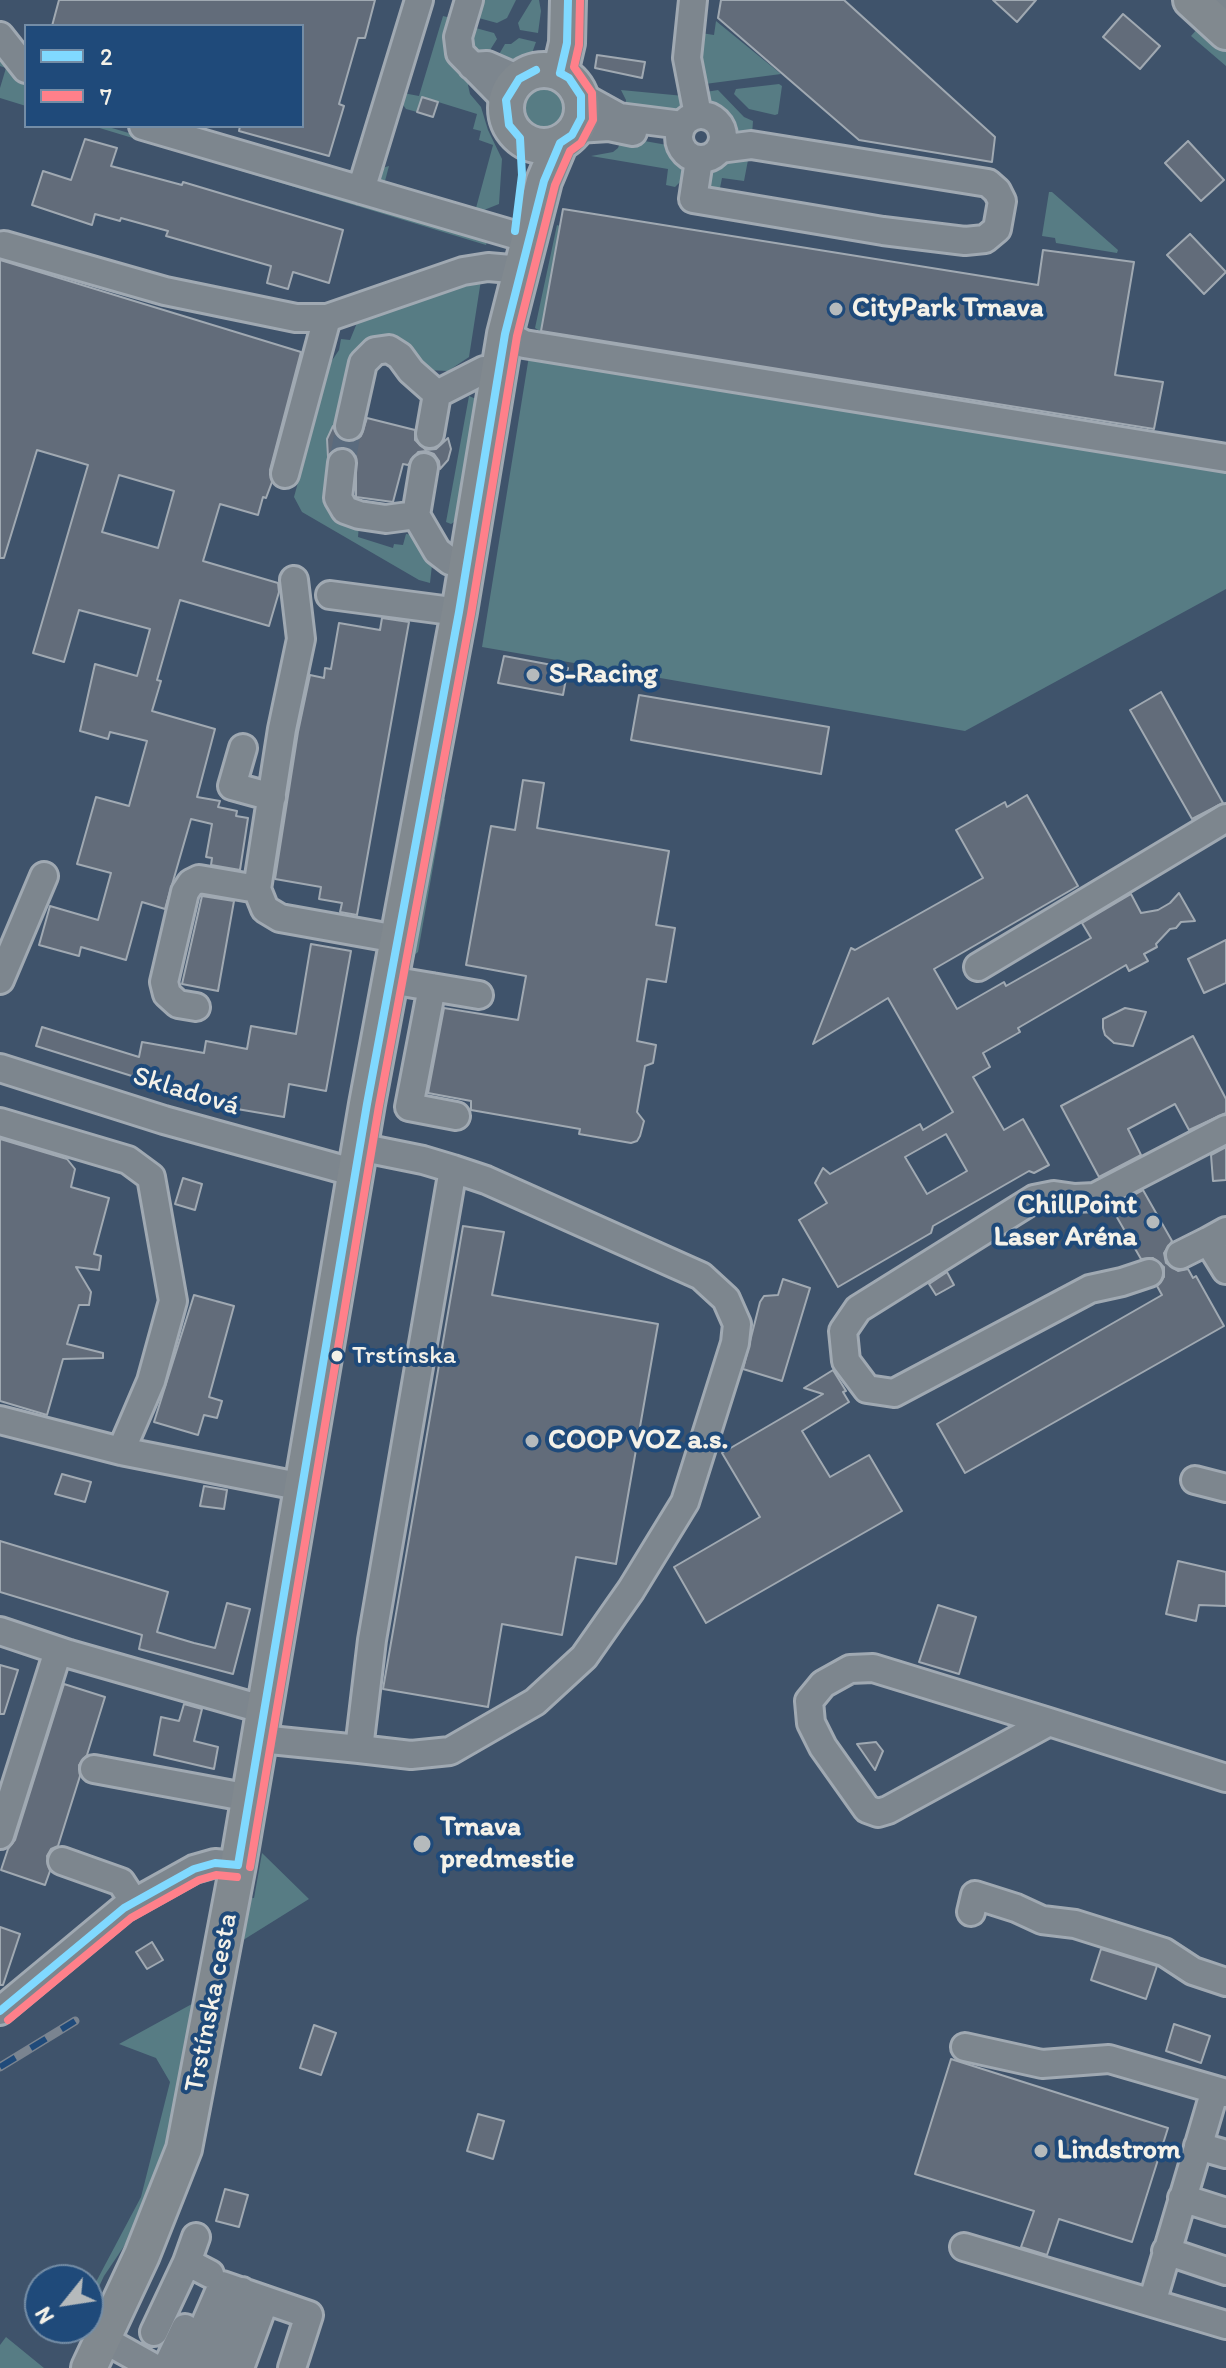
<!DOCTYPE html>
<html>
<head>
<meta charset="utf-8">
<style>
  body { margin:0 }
  #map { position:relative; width:1226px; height:2368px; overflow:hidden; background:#3f536b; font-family:Itim,sans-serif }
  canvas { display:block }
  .legend { position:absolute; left:24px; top:24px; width:280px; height:104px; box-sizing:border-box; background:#1f4a7a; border:2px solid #748da6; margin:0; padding:10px 14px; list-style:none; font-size:24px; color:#f4f1e8 }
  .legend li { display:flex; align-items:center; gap:16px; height:40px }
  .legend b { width:40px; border:2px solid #748da6 }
  .north { position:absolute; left:24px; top:2264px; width:80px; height:80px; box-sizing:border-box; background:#1f4a7a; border:2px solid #748da6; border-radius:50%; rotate:240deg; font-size:22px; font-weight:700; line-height:32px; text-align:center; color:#f4f1e8 }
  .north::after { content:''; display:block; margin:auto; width:28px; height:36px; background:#b5babc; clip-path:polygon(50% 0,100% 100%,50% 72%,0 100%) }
</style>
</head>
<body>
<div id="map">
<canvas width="1226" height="2368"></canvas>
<ul class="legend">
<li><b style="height:10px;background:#80d9ff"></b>2</li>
<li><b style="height:10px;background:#ff808a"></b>7</li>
</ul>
<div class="north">N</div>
</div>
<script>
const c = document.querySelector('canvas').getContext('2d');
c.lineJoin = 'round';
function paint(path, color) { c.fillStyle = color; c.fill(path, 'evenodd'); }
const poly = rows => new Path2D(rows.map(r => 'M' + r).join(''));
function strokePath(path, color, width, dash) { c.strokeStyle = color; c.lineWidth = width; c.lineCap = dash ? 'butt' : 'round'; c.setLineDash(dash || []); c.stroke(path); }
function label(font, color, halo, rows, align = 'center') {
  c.font = font + ' Itim,sans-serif'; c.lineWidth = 8; c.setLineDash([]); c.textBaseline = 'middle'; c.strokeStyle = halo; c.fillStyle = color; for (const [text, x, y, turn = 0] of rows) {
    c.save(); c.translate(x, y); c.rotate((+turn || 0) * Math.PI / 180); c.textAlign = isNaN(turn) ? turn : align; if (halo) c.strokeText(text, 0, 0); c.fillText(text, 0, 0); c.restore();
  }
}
const green = poly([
  [482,0,516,0,507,18,497,23,475,17],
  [532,0,539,0,541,11,538,33,520,30,518,23],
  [443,16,451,18,445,41,448,57,455,68,472,79,468,85,470,94,481,107,488,130,502,159,499,204,484,210,476,210,384,184,380,179,382,168,389,166,385,181,476,208,493,145,479,140,481,131,473,129,477,114,422,97,417,112,406,109,400,101,403,93,419,96],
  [716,21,781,74,705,84,699,46,701,33,714,35],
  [472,27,494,33,497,39,485,58,475,50,472,44],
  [1199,27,1226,43,1226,66,1191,36],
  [519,38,536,42,531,56,523,64,514,68,494,63,505,44,511,44],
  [0,54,26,86,26,106,0,98,0,88,6,68,0,66],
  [779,84,782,86,778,114,775,115,749,109,734,94,736,89],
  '519 109a25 25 0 1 1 50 0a25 25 0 1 1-50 0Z',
  [621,90,684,96,685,103,675,115,626,112,626,100],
  [718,90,744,117,753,121,752,135,738,132,723,113,711,103,706,92],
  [93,126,105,126,472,234,487,242,486,245],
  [622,137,667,145,682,169,684,175,680,182,675,187,666,185,668,169,591,156,613,152,618,148],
  [749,155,744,181,722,178,719,193,710,191,709,177,715,167,727,158],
  [1049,192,1052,192,1118,250,1117,253,1056,243,1055,238,1042,236],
  [557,225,560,226,541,332,535,328],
  [481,280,469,357,448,371,425,370,391,342,339,427,333,427,327,439,328,456,333,458,359,525,358,537,393,548,394,544,403,545,406,534,414,535,432,565,430,583,419,580,302,512,294,497,331,362,339,350,341,339,350,340,361,313],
  [529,356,1226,469,1226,589,965,731,482,647],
  [469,396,476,399,480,405,460,518,451,524,446,522],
  [438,796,445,799,418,952,408,960],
  [262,1853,309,1899,240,1942,247,1897,254,1898],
  [201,1999,175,2129,143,2218,104,2276,88,2310,88,2297,141,2197,170,2082,156,2058,119,2044],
  [6,2337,44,2368,0,2368,0,2345]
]);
const building = poly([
  [59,0,375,0,365,38,358,38,339,104,344,106,329,156,239,131,240,126,302,126,302,26,52,26,59,0],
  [721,0,844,0,995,137,992,162,859,140,718,18,721,0],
  [993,0,1036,0,1017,22,993,0],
  [1123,14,1160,46,1140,69,1103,37,1123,14],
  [597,55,645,62,642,78,595,68,597,55],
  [422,97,438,102,433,117,417,112,422,97],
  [85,139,117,148,111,166,182,185,183,182,343,230,329,283,293,272,288,289,267,283,271,266,166,236,168,231,121,218,120,221,95,214,92,225,32,205,43,171,71,180,85,139],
  [1188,141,1224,180,1201,201,1165,163,1188,141],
  [563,209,1038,285,1043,250,1134,262,1115,375,1163,382,1154,429,541,331,563,209],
  [1190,234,1226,272,1204,294,1167,255,1190,234],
  [0,260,301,352,270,470,272,482,266,498,263,497,258,515,220,504,203,561,278,583,279,592,269,626,180,600,157,680,161,681,152,711,215,729,197,797,220,801,218,807,237,811,236,816,248,818,240,870,211,865,212,858,206,857,212,824,191,819,165,909,142,902,126,960,81,947,79,956,39,945,50,906,98,920,111,873,77,864,96,797,129,806,147,741,110,732,108,739,80,731,95,664,137,676,150,629,79,610,64,662,33,653,88,465,37,450,4,558,0,558,0,260],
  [119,475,174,491,158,548,102,532,119,475],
  [367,418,415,430,415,440,426,450,436,449,448,438,451,449,448,460,440,469,439,461,434,454,426,451,418,452,408,465,403,464,393,502,356,497,356,456,351,450,343,447,335,449,328,457,327,439,333,426,339,438,346,442,355,441,361,436,367,418],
  [382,618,409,622,357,915,340,912,342,903,319,899,321,887,275,879,298,732,310,675,324,678,325,668,331,669,339,623,380,630,382,618],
  [504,656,568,668,563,695,498,683,504,656],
  [1161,692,1223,803,1192,819,1130,710,1161,692],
  [639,695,829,727,821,774,631,740,639,695],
  [523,780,544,783,537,828,669,851,656,925,675,928,666,982,647,979,637,1041,656,1045,653,1063,645,1066,637,1112,644,1121,640,1136,637,1141,631,1143,579,1134,580,1129,471,1110,471,1101,428,1093,444,1008,518,1020,526,976,466,965,491,826,515,830,523,780],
  [1027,795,1078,886,934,969,957,1009,1004,982,1006,986,1091,938,1082,923,1131,894,1141,913,1158,910,1170,903,1179,893,1195,921,1181,922,1176,928,1170,929,1156,944,1157,947,1144,954,1148,961,1129,971,1126,965,1018,1028,1020,1032,983,1053,990,1067,973,1077,1004,1130,1023,1119,1049,1165,1034,1173,1029,1171,933,1226,931,1233,838,1287,799,1220,827,1203,815,1183,823,1168,830,1174,920,1124,923,1130,953,1112,888,998,813,1044,851,948,855,950,983,878,956,830,1005,802,1007,807,1027,795],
  [946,1134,967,1171,927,1194,905,1157,946,1134],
  [202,896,234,901,218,991,182,984,202,896],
  [1226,940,1226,983,1204,993,1188,959,1226,940],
  [311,944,351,951,326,1091,289,1084,284,1117,237,1109,237,1105,206,1099,135,1079,135,1077,36,1046,42,1027,139,1057,142,1042,204,1053,206,1041,247,1049,251,1026,296,1034,311,944],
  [1125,1008,1146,1012,1133,1046,1114,1043,1105,1035,1103,1028,1103,1019,1125,1008],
  [1193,1036,1226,1099,1226,1113,1189,1130,1175,1104,1128,1129,1141,1155,1099,1177,1061,1106,1193,1036],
  [0,1139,67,1159,75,1169,71,1187,109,1198,94,1254,101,1256,99,1270,76,1267,91,1292,89,1305,79,1305,67,1344,103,1353,103,1358,63,1359,47,1415,0,1401,0,1139],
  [1226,1147,1226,1180,1213,1181,1211,1155,1226,1147],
  [183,1178,202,1184,195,1210,175,1204,183,1178],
  [1143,1190,1172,1241,1164,1253,1166,1263,1178,1271,1188,1269,1193,1278,1196,1276,1224,1326,965,1473,937,1424,1162,1295,1157,1286,1164,1277,1164,1267,1153,1258,1141,1259,1111,1207,1143,1190],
  [463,1226,504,1232,492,1295,658,1324,616,1564,576,1557,562,1635,502,1624,488,1707,383,1689,463,1226],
  [947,1272,954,1285,936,1295,929,1284,947,1272],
  [783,1279,810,1288,782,1381,743,1369,760,1302,764,1296,778,1295,783,1279],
  [194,1295,234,1306,209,1397,222,1401,217,1418,204,1415,198,1435,154,1422,194,1295],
  [833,1370,846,1391,843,1392,849,1402,802,1431,830,1477,869,1455,902,1511,706,1623,674,1567,760,1517,722,1453,823,1394,804,1388,833,1370],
  [62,1474,91,1482,85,1502,55,1494,62,1474],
  [204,1486,227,1490,224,1509,200,1506,204,1486],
  [0,1541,168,1592,157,1632,194,1643,215,1648,227,1603,250,1609,233,1674,139,1649,142,1635,0,1592,0,1541],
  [1178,1561,1226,1572,1226,1606,1199,1605,1196,1621,1166,1614,1178,1561],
  [938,1605,976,1617,959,1674,919,1662,938,1605],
  [0,1665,18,1670,4,1714,0,1714,0,1665],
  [64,1684,105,1697,87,1755,79,1765,80,1776,58,1846,51,1849,47,1856,50,1871,45,1885,1,1870,8,1849,15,1840,64,1684],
  [184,1704,202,1709,194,1741,218,1747,214,1769,154,1755,161,1717,179,1721,184,1704],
  [876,1742,883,1751,875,1770,857,1744,876,1742],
  [0,1927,20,1934,3,1985,0,1985,0,1927],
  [152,1942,163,1960,147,1969,136,1952,152,1942],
  [1101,1949,1157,1966,1146,1999,1091,1980,1101,1949],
  [1174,2024,1210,2036,1201,2063,1166,2051,1174,2024],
  [314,2025,336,2033,321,2075,300,2068,314,2025],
  [951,2059,1168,2128,1132,2242,1059,2219,1047,2255,1021,2247,1034,2211,915,2174,951,2059],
  [478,2114,504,2121,493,2159,467,2151,478,2114],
  [225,2189,248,2195,239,2227,216,2221,225,2189]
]);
const minorTunnel = poly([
  [342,463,349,426]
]);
const minor = poly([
  [469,0,458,37,460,53,506,100],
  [693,0,687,58,698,115],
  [1222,0,1226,0],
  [0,36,26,69],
  [472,66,487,65,519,79],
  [581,96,619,117,682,125],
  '679 137a22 22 0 1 1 44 0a22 22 0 1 1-44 0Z',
  [143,126,515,235],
  [577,129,609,127,633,132],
  [699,160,693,199,883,231,965,241,985,239,997,229,1002,201,997,191,988,183,751,145,720,149],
  [361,190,419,0],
  [4,245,165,291,296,318,327,318,463,271,488,267,511,269],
  [505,334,524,344,1226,458],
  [349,426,363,363,375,351,389,349,400,356,411,371,437,394],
  [430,434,437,394,484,370,500,371],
  [342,463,338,498,345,510,359,515,386,519,416,515],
  [424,467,416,515,437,551,450,561,467,565],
  [285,474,327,318],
  [294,580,301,639,282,729,257,889,265,909,280,918,397,939],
  [330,595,459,612],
  [243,748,232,786,272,797],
  [978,967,1226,818],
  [0,980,44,876],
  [390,980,479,995],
  [432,987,409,1107,456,1116],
  [196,1007,178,1004,167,994,164,982,185,892,191,883,199,879,257,889],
  [0,1068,164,1120,356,1173],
  [0,1122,128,1160,151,1177,173,1301,151,1381,121,1451],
  [1226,1231,1208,1241,1226,1270],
  [1180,1255,1208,1241],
  [1149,1273,1122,1282,1090,1289,894,1393,867,1389,846,1361,843,1331,858,1309,1034,1199,1054,1195,1075,1198,1095,1197,1226,1129],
  [0,1420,121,1451,303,1487],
  [1195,1480,1226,1488],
  [0,1631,69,1654,265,1710],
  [1049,1722,888,1810,878,1813,867,1809,823,1747,811,1723,809,1701,823,1684,850,1669,873,1668,1049,1722,1226,1778],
  [260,1739,359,1749,372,1640,453,1169,423,1160,359,1147],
  [359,1749,411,1755,450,1751,535,1702,584,1657,631,1590,685,1502,735,1343,737,1324,726,1299,701,1276,486,1180,453,1169],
  [94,1769,250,1798],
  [0,1835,58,1651],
  [62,1861,121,1882,134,1902],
  [971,1912,975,1895,1016,1908,1042,1920,1075,1924,1164,1952,1193,1971,1226,1982],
  [0,2011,124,1908,194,1869,215,1863,238,1865],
  [965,2047,1042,2064,1109,2059,1226,2093],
  [1198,2146,1226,2154],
  [1182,2198,1226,2212],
  [964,2247,1226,2325],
  [1166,2251,1226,2271],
  [187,2262,196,2237],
  [1152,2303,1215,2090],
  [154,2332,187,2262,210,2274],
  [103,2339,155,2368],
  [166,2368,185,2328],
  [186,2368,222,2285,309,2315,292,2368],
  [213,2368,242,2291],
  [240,2368,265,2300]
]);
const major = poly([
  [1191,0,1226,32],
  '506 108a38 38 0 1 1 76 0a38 38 0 1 1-76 0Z',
  [560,73,567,43,568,0],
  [89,2368,142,2255,184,2149,238,1865,367,1104,459,612,505,334,544,181,560,143]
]);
const rail = poly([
  [0,2067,75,2021]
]);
const bus1 = poly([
  [560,73,567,43,568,0],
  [515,231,522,175,520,138,509,125,506,100,519,79,536,70],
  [238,1865,367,1104,459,612,505,334,544,181,560,143,572,135,581,118,581,96,569,78,560,73],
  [0,2011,124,1908,194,1869,215,1863,238,1865]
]);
const bus2 = poly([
  [250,1867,379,1106,471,614,517,336,555,185,570,151,581,143,593,120,592,93,574,67,579,45,580,0],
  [8,2020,131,1918,199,1880,216,1875,237,1877]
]);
const markers = [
  [836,309,8,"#b5babc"],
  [533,675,8,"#b5babc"],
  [1153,1222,8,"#b5babc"],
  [337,1356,7,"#f4f1e8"],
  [532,1441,8,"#b5babc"],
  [422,1844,10,"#b5babc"],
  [1041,2151,8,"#b5babc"]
];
const busNames = [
  ["Trstínska",352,1356]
];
const poiNames = [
  ["CityPark Trnava",852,309],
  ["S-Racing",549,675],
  ["ChillPoint",1137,1206,"right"],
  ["Laser Aréna",1137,1238,"right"],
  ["COOP VOZ a.s.",548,1441],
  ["Trnava",440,1828],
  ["predmestie",440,1860],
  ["Lindstrom",1057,2151]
];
const streetNames = [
  ["Skladová",186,1092,17],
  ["Trstínska cesta",212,2003,-79]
];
paint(green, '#577c84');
paint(building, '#626c7a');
strokePath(building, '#a0a9b2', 2);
strokePath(minorTunnel, '#5a6b7e', 26, [26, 13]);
strokePath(minor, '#a0a9b2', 32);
strokePath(major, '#a0a9b2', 40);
strokePath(minor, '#7d868e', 26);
strokePath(major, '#81898f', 34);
strokePath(rail, '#7a8490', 9);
strokePath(rail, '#1f4a7a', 6, [18]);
strokePath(bus1, '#80d9ff', 8);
strokePath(bus2, '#ff808a', 8);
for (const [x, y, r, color] of markers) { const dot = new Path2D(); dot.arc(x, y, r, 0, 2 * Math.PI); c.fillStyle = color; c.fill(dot); strokePath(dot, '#1f4a7a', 3); }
label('26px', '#f4f1e8', '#1f4a7a', busNames, 'left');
label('bold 28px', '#f4f1e8', '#1f4a7a', poiNames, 'left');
label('28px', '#f4f1e8', '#1f4a7a', streetNames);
</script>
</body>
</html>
